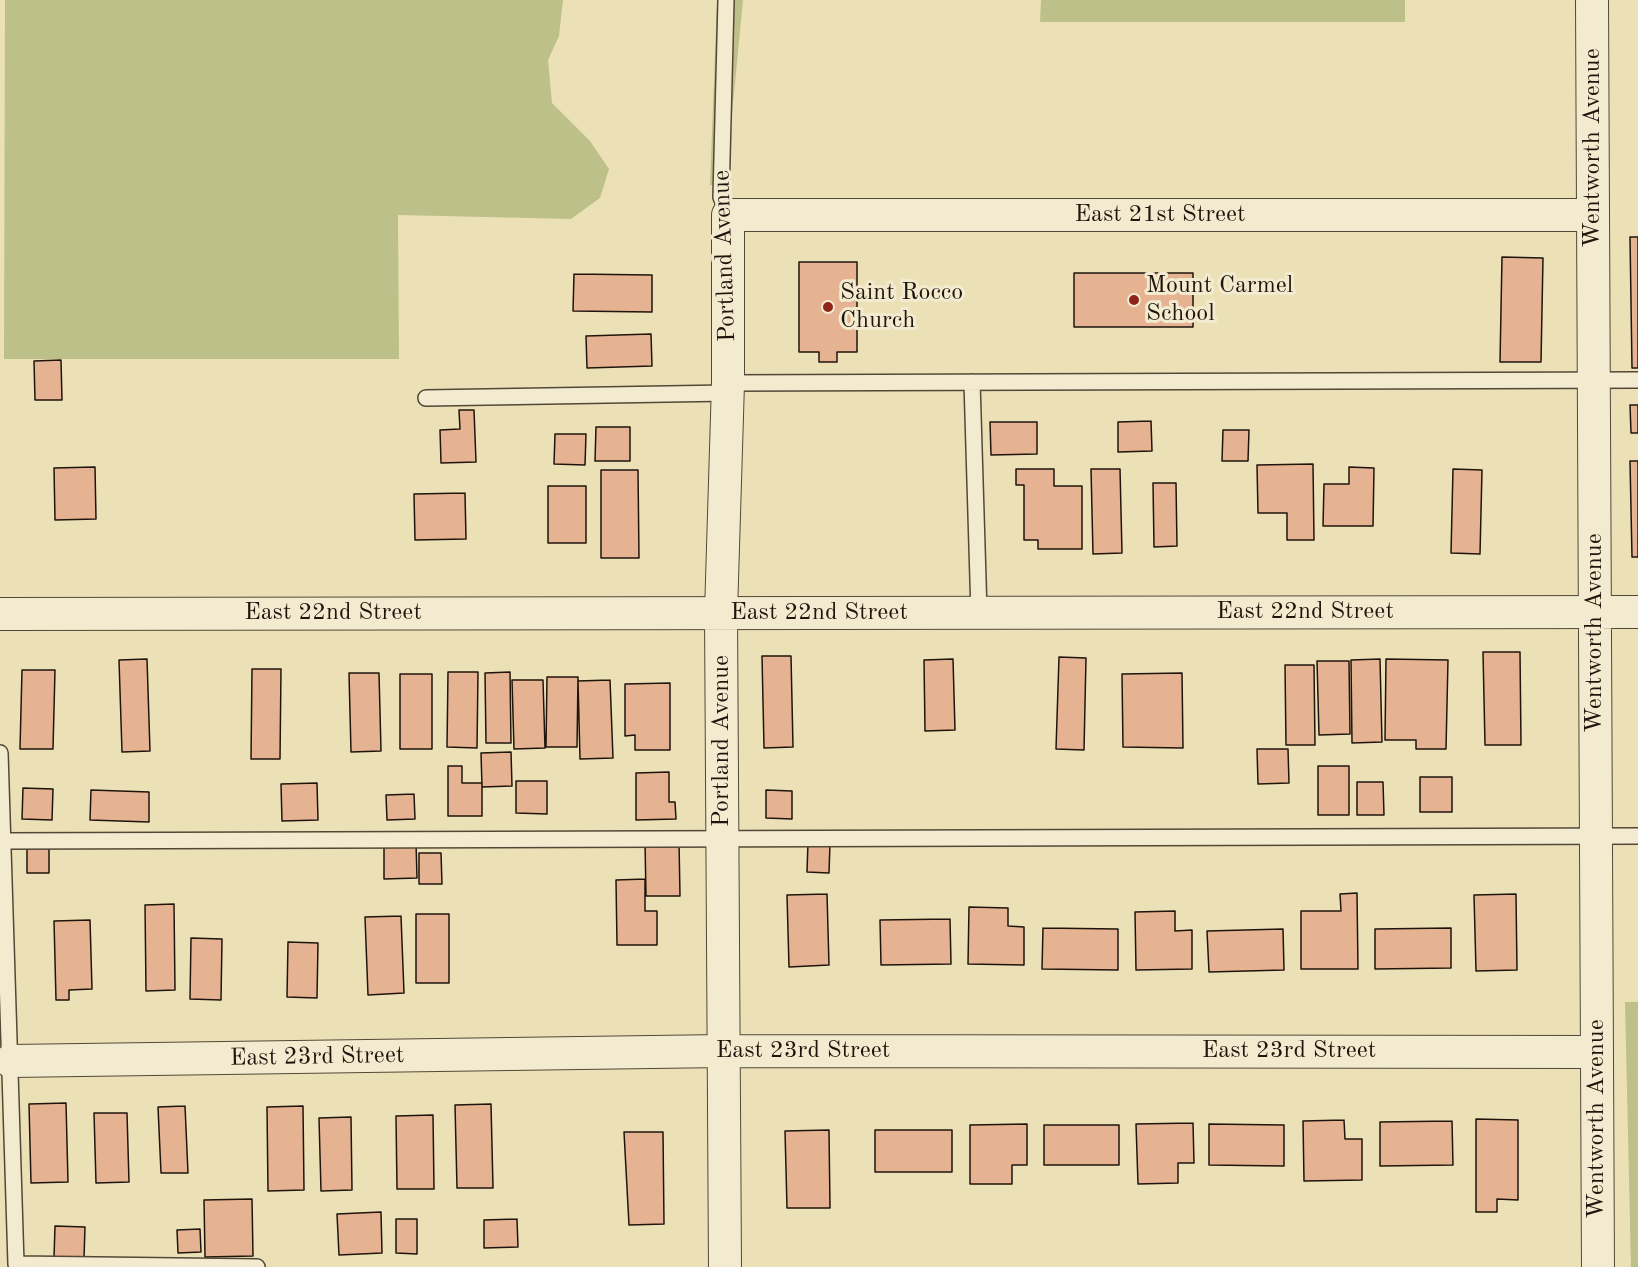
<!DOCTYPE html>
<html>
<head>
<meta charset="utf-8">
<style>
  body { margin:0 }
  canvas { display:block; background:#ece0b7 }
</style>
</head>
<body>
<canvas width="1638" height="1267"></canvas>
<script>
const c = document.querySelector('canvas').getContext('2d');
c.lineJoin = 'round';
function paint(path, color) { c.fillStyle = color; c.fill(path, 'evenodd'); }
const poly = rows => new Path2D(rows.map(r => 'M' + r).join(''));
function strokePath(path, color, width, dash) { c.strokeStyle = color; c.lineWidth = width; c.lineCap = dash ? 'butt' : 'round'; c.setLineDash(dash || []); c.stroke(path); }
function label(font, color, halo, rows, align = 'center') {
  c.font = font + ' "Old Standard TT",serif'; c.lineWidth = 6; c.setLineDash([]); c.textBaseline = 'middle'; c.strokeStyle = halo; c.fillStyle = color; for (const [text, x, y, turn = 0] of rows) {
    c.save(); c.translate(x, y); c.rotate((+turn || 0) * Math.PI / 180); c.textAlign = isNaN(turn) ? turn : align; if (halo) c.strokeText(text, 0, 0); c.fillText(text, 0, 0); c.restore();
  }
}
const green = poly([
  [5,0,563,0,559,36,548,60,552,103,590,141,609,169,600,198,571,219,398,215,399,359,4,359],
  [717,0,743,0,725,186,710,185],
  [1041,0,1405,0,1405,22,1040,22],
  [1625,1002,1638,1002,1638,1267,1631,1267]
]);
const building = poly([
  [1630,237,1638,237,1638,368,1632,368,1630,237],
  [1502,257,1543,258,1541,362,1500,362,1502,257],
  [799,262,857,262,857,352,837,352,837,362,819,362,819,352,799,352,799,262],
  [1074,273,1193,273,1193,327,1074,327,1074,273],
  [574,274,652,275,652,312,573,311,574,274],
  [651,334,652,366,587,368,586,336,651,334],
  [61,360,62,400,35,400,34,361,61,360],
  [1630,405,1638,405,1638,433,1631,433,1630,405],
  [459,410,474,410,476,462,441,463,440,430,460,429,459,410],
  [1151,421,1152,451,1118,452,1118,422,1151,421],
  [990,422,1037,422,1037,454,991,455,990,422],
  [596,427,630,427,630,461,595,461,596,427],
  [1223,430,1249,430,1248,461,1222,461,1223,430],
  [555,434,586,434,585,465,554,464,555,434],
  [1630,461,1638,461,1638,557,1632,557,1630,461],
  [1313,464,1314,540,1287,540,1287,513,1258,513,1257,465,1313,464],
  [95,467,96,519,55,520,54,468,95,467],
  [1349,467,1374,468,1373,526,1323,526,1324,484,1349,484,1349,467],
  [1016,469,1054,469,1054,486,1082,486,1082,549,1038,549,1038,540,1024,540,1024,485,1016,485,1016,469],
  [1091,469,1120,469,1122,553,1093,554,1091,469],
  [1453,469,1482,470,1480,554,1451,553,1453,469],
  [601,470,638,470,639,558,601,558,601,470],
  [1153,483,1176,483,1177,546,1154,547,1153,483],
  [548,486,586,486,586,543,548,543,548,486],
  [465,493,466,539,415,540,414,494,465,493],
  [1483,652,1520,652,1521,745,1485,745,1483,652],
  [762,656,791,656,793,747,764,748,762,656],
  [1059,657,1086,658,1084,750,1056,749,1059,657],
  [147,659,150,751,122,752,119,660,147,659],
  [953,659,955,730,925,731,924,660,953,659],
  [1380,659,1382,742,1352,743,1351,660,1380,659],
  [1386,659,1448,660,1446,749,1416,749,1416,740,1385,740,1386,659],
  [1317,661,1349,661,1350,734,1319,735,1317,661],
  [1285,665,1314,665,1315,745,1286,745,1285,665],
  [252,669,281,669,280,759,251,759,252,669],
  [22,670,55,670,53,749,20,749,22,670],
  [448,672,478,672,477,748,447,747,448,672],
  [510,672,511,743,486,743,485,673,510,672],
  [349,673,379,673,381,751,351,752,349,673],
  [1182,673,1183,748,1123,747,1122,674,1182,673],
  [400,674,432,674,432,749,400,749,400,674],
  [547,677,578,677,577,747,546,747,547,677],
  [512,680,543,680,545,748,514,749,512,680],
  [610,680,613,758,580,759,578,681,610,680],
  [670,683,670,750,635,750,635,735,625,736,625,684,670,683],
  [1257,749,1288,749,1289,783,1258,784,1257,749],
  [511,752,512,786,482,787,481,753,511,752],
  [448,766,462,766,462,783,482,783,482,816,448,816,448,766],
  [1318,766,1349,766,1349,815,1318,815,1318,766],
  [669,772,669,802,675,802,676,819,636,820,636,773,669,772],
  [1420,777,1452,777,1452,812,1420,812,1420,777],
  [516,781,547,781,547,814,516,813,516,781],
  [1357,782,1383,782,1384,815,1357,815,1357,782],
  [317,783,318,820,282,821,281,784,317,783],
  [23,788,53,789,52,820,22,819,23,788],
  [91,790,149,792,149,822,90,820,91,790],
  [766,790,792,791,792,819,766,818,766,790],
  [414,794,415,819,387,820,386,795,414,794],
  [679,841,680,896,646,896,645,842,679,841],
  [384,842,416,842,417,878,384,879,384,842],
  [808,842,830,843,829,873,807,872,808,842],
  [27,845,49,845,49,873,27,873,27,845],
  [419,853,441,853,442,884,419,884,419,853],
  [645,879,645,911,657,911,657,945,617,945,616,880,645,879],
  [1357,893,1358,969,1301,969,1301,911,1341,911,1340,894,1357,893],
  [827,894,829,965,789,967,787,895,827,894],
  [1516,894,1517,970,1476,971,1474,895,1516,894],
  [174,904,175,990,146,991,145,905,174,904],
  [969,907,1008,908,1008,926,1024,927,1024,965,968,964,969,907],
  [1175,911,1175,931,1192,930,1192,969,1136,970,1135,912,1175,911],
  [416,914,449,914,449,983,416,983,416,914],
  [401,916,404,993,368,995,365,917,401,916],
  [950,919,951,964,881,965,880,920,950,919],
  [90,920,92,989,69,990,69,1000,56,1000,54,921,90,920],
  [1043,928,1118,929,1118,970,1042,969,1043,928],
  [1451,928,1451,968,1375,969,1375,929,1451,928],
  [1283,929,1284,970,1209,972,1207,931,1283,929],
  [191,938,222,939,221,1000,190,999,191,938],
  [288,942,318,943,317,998,287,997,288,942],
  [66,1103,68,1182,31,1183,29,1104,66,1103],
  [491,1104,493,1188,457,1188,455,1105,491,1104],
  [185,1106,188,1173,161,1173,158,1107,185,1106],
  [303,1106,304,1190,268,1191,267,1107,303,1106],
  [94,1113,127,1113,129,1182,96,1183,94,1113],
  [433,1115,434,1189,397,1189,396,1116,433,1115],
  [351,1117,352,1190,321,1191,319,1118,351,1117],
  [1476,1119,1518,1120,1518,1200,1497,1199,1497,1212,1476,1212,1476,1119],
  [1344,1120,1345,1139,1362,1139,1362,1180,1304,1181,1303,1121,1344,1120],
  [1452,1121,1453,1165,1380,1166,1380,1122,1452,1121],
  [1193,1123,1194,1163,1178,1163,1178,1183,1138,1184,1136,1124,1193,1123],
  [1027,1124,1027,1165,1012,1165,1012,1184,970,1184,970,1125,1027,1124],
  [1209,1124,1284,1125,1284,1166,1209,1165,1209,1124],
  [1044,1125,1119,1125,1119,1165,1044,1165,1044,1125],
  [829,1130,830,1208,787,1208,785,1131,829,1130],
  [875,1130,952,1130,952,1172,875,1172,875,1130],
  [624,1132,663,1132,664,1224,629,1225,624,1132],
  [252,1199,253,1256,205,1257,204,1200,252,1199],
  [381,1212,382,1253,339,1255,337,1214,381,1212],
  [396,1219,417,1219,417,1254,396,1253,396,1219],
  [517,1219,518,1247,484,1248,484,1220,517,1219],
  [55,1226,85,1227,84,1258,54,1257,55,1226],
  [200,1229,201,1252,178,1253,177,1230,200,1229]
]);
const lane = poly([
  [726,0,721,197,728,215],
  [972,382,979,613],
  [728,383,1638,380],
  [426,398,728,393],
  [0,753,16,1264,257,1267],
  [3,841,1638,836]
]);
const street = poly([
  [1592,0,1598,1267],
  [0,614,1638,612],
  [10,1061,723,1051,1597,1052],
  [725,1267,721,613,728,383,728,215,1593,215]
]);
const markers = [
  [1134,300,6,"#8f2418"],
  [828,307,6,"#8f2418"]
];
const streetNames = [
  ["Wentworth Avenue",1593,148,-90],
  ["East 21st Street",1160,215],
  ["Portland Avenue",725,256,-92],
  ["East 22nd Street",1305,612],
  ["East 22nd Street",333,613],
  ["East 22nd Street",819,613],
  ["Wentworth Avenue",1595,633,-90],
  ["Portland Avenue",722,741,-90],
  ["East 23rd Street",803,1051],
  ["East 23rd Street",1289,1051],
  ["East 23rd Street",317,1057,-1],
  ["Wentworth Avenue",1597,1119,-90]
];
const poiNames = [
  ["Mount Carmel",1146,286],
  ["School",1146,314],
  ["Saint Rocco",840,293],
  ["Church",840,321]
];
paint(green, '#bec089');
paint(building, '#e5b392');
strokePath(building, '#20150c', 1.5);
strokePath(lane, '#534837', 18);
strokePath(street, '#534837', 34);
strokePath(lane, '#f3ebd0', 15);
strokePath(street, '#f3ebd0', 32);
for (const [x, y, r, color] of markers) { const dot = new Path2D(); dot.arc(x, y, r, 0, 2 * Math.PI); c.fillStyle = color; c.fill(dot); strokePath(dot, '#f3ebd0', 2); }
label('24px', '#20150c', '#f3ebd0', streetNames);
label('24px', '#20150c', '#f3ebd0', poiNames, 'left');
</script>
</body>
</html>
